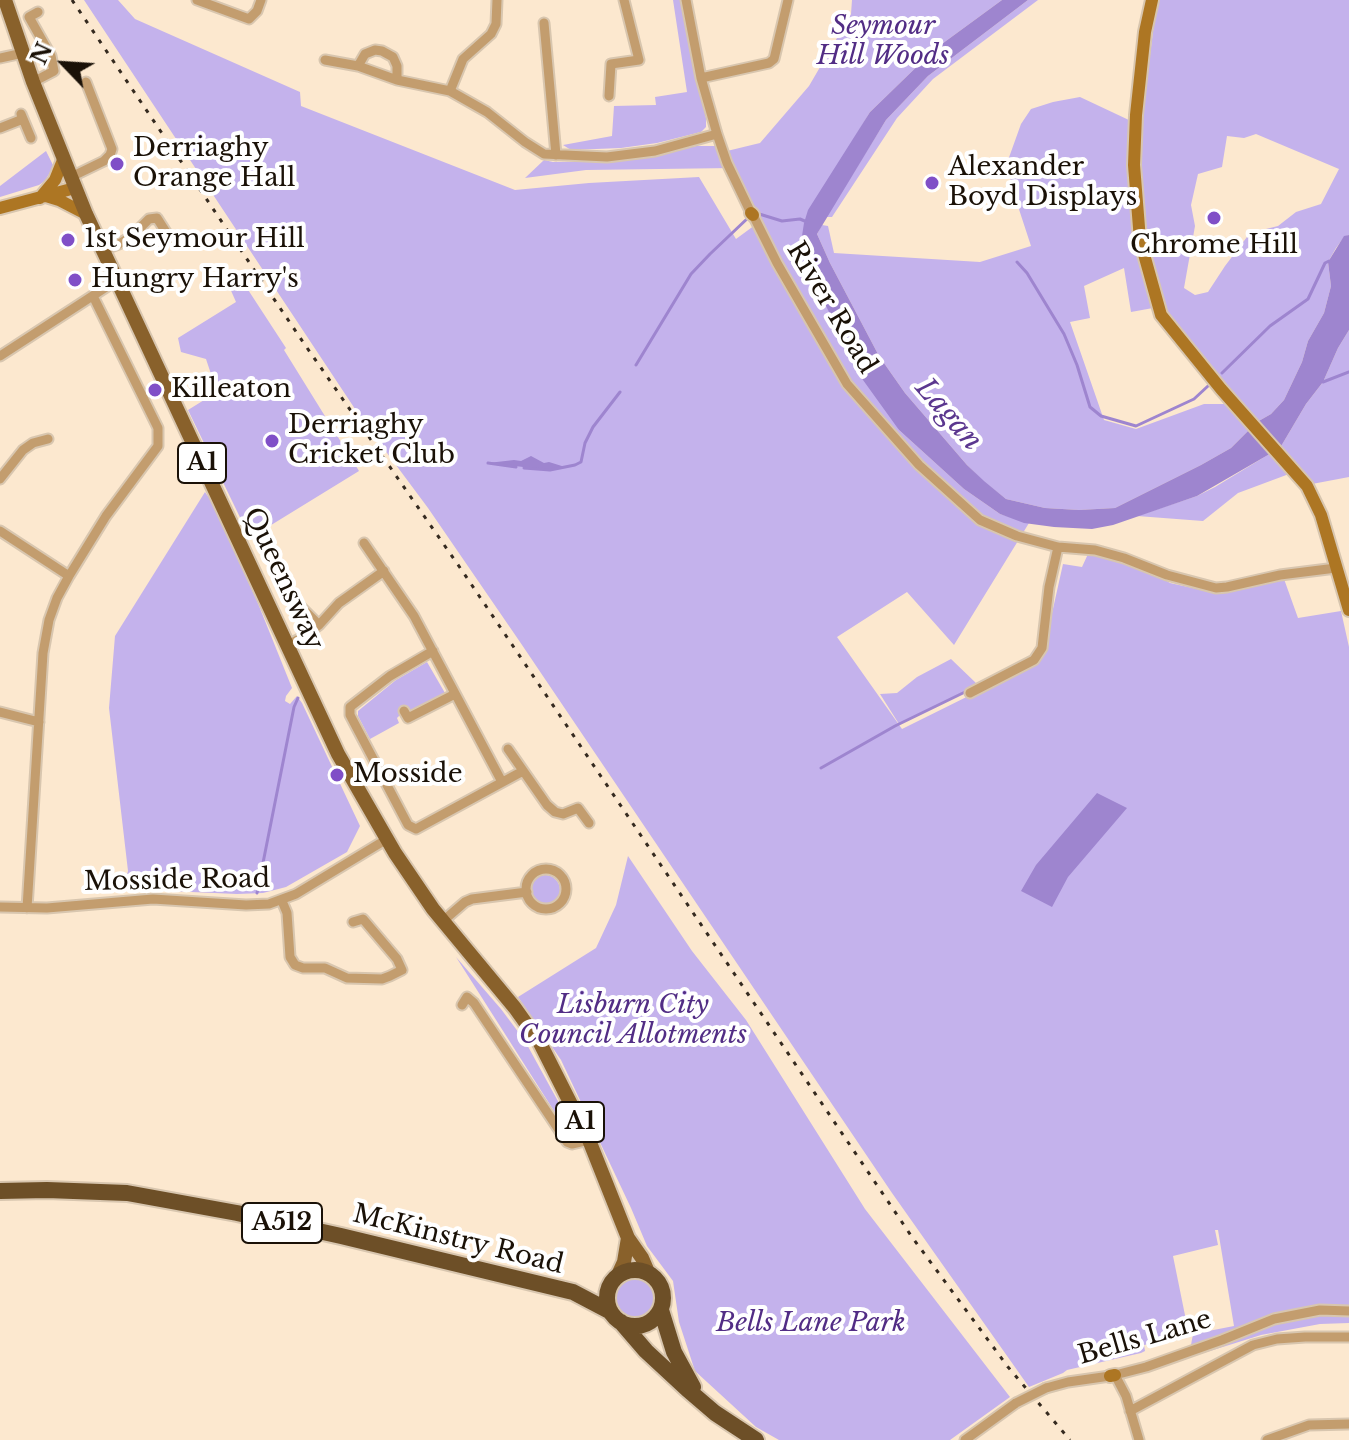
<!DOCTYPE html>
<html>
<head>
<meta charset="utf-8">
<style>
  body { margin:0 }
  #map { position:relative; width:1349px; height:1440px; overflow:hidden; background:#fce8cf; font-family:"Libre Baskerville",serif }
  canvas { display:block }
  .north { position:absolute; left:24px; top:24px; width:80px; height:80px; -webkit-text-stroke:6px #fff; paint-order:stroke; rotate:295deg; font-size:22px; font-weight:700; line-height:32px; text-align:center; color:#1a1107 }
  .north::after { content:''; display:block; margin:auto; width:28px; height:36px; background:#1a1107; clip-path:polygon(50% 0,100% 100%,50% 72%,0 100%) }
</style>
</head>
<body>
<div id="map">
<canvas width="1349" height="1440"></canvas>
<div class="north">N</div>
</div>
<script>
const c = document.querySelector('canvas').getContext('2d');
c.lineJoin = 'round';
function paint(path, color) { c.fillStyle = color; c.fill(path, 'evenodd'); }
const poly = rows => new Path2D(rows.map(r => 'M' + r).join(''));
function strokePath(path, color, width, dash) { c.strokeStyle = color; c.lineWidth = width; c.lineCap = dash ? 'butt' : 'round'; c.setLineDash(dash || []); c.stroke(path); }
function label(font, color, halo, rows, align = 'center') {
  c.font = font + ' "Libre Baskerville",serif'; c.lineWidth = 8; c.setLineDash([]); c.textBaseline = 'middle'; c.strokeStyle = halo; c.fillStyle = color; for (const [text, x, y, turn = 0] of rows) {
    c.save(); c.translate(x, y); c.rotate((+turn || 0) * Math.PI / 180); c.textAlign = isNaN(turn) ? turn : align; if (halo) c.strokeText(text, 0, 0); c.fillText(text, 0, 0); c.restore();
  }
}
const green = poly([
  [84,0,118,0,135,19,300,92,301,106,515,190,589,183,699,177,736,239,755,225,732,168,586,170,525,178,544,160,553,162,613,161,643,158,696,146,718,146,727,151,760,143,809,86,851,14,852,0,1002,0,935,49,870,112,804,223,899,430,964,489,1000,514,1029,523,954,645,907,592,837,637,902,729,1035,663,1044,649,1063,564,1082,567,1088,554,1108,556,1157,575,1170,583,1220,594,1284,579,1298,618,1341,611,1349,647,1349,1323,1320,1324,1261,1335,1194,1356,1191,1345,1193,1334,1234,1326,1218,1230,1215,1230,1218,1245,1173,1256,1188,1330,1187,1337,1144,1345,1145,1351,1141,1353,1067,1370,1063,1373,1029,1387,892,1193,520,642,428,508,361,418],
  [673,0,682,0,706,118,706,127,701,132,657,143,621,148,571,150,563,145,612,136,614,106,656,105,655,97,687,92],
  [1028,0,1038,0,933,79,897,118,832,217,826,217,886,120,928,76],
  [1157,0,1349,0,1349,235,1344,237,1336,248,1328,262,1331,286,1324,313,1308,341,1302,362,1284,400,1271,414,1257,422,1231,448,1201,465,1115,508,1079,510,1045,508,1006,499,983,481,967,465,905,393,879,356,830,263,817,234,822,225,828,226,834,253,980,262,1031,246,1013,191,1007,163,1021,124,1031,109,1053,102,1080,97,1131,121,1130,166,1135,243,1153,308,1131,312,1124,268,1084,286,1090,318,1070,322,1104,420,1136,429,1204,404,1224,404,1230,410,1238,401,1166,314,1143,238,1139,163,1141,126],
  [1256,134,1339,169,1321,204,1296,212,1278,226,1250,233,1225,266,1208,292,1195,295,1184,288,1195,226,1191,205,1198,174,1222,167,1227,136,1244,138],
  [46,151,53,165,52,169,45,181,39,185,0,197,0,186],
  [241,279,286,348,284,350,359,471,250,538,188,410,217,392,206,359,181,352,178,338,236,302,229,286],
  [1349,330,1349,477,1312,484,1308,476,1305,477,1280,448,1306,404,1323,382,1338,348],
  [1271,453,1289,474,1238,493,1203,521,1137,516,1197,496,1215,487],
  [205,492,210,499,257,601,292,688,286,696,285,701,290,704,297,696,302,703,360,826,347,852,286,887,263,893,237,894,123,889,128,871,109,708,115,636],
  [951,659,976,683,961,693,899,724,880,694,897,693,917,677],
  [427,662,445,693,412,711,405,707,400,710,399,716,397,718,399,723,370,739,358,716,358,711,396,680],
  [628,856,692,951,746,1020,865,1209,1010,1397,950,1440,779,1440,756,1427,695,1371,679,1322,673,1281,647,1246,631,1208,561,1060,518,997,596,948,616,905],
  '530 890a15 15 0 1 1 30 0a15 15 0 1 1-30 0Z',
  [456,957,501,1009,525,1041,571,1125,568,1133],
  '616 1298a20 20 0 1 1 40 0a20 20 0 1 1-40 0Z'
]);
const water = poly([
  [1002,0,1028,0,928,76,886,120,817,234,830,263,879,356,905,393,967,465,984,481,1006,499,1045,508,1079,510,1115,508,1201,465,1231,448,1257,422,1271,414,1284,400,1302,362,1308,341,1324,313,1331,286,1328,262,1344,236,1349,235,1349,330,1338,348,1323,382,1306,404,1280,448,1197,496,1113,525,1092,529,1054,527,1024,523,1000,514,964,489,899,430,863,380,805,264,802,236,804,223,808,210,870,112,935,49],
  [531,456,544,463,549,462,565,467,550,470,488,463,514,460,521,461],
  [1097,793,1127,808,1068,877,1052,907,1021,891,1036,865]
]);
const stream = poly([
  [756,213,782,221,800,219,807,222],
  [1017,262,1027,273,1064,334,1077,365,1090,407,1101,416,1136,426,1194,399,1208,386],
  [636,365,691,274,710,254,750,216],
  [1222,373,1270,326,1308,299,1325,263,1329,261],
  [1323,382,1349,372],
  [488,463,516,467],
  [524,468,550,470,575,465,581,462,585,443,593,427,620,392],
  [821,768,895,726,965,692],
  [257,893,294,707,298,698]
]);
const street = poly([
  [197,0,249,19,257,11,261,0],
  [686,0,701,78,717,134,727,163,751,213],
  [544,23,556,155],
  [0,58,23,53],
  [325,60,358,66,397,80,450,91,487,112,525,142,544,154,607,157,655,151,717,134],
  [358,66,365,54,375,50,382,51,393,57,397,66,397,80],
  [701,78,769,63,774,59,788,0],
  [33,82,54,71,51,56,29,17,38,12],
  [450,91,463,59,491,34,496,24,497,0],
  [609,96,611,64,639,60,624,0],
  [21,114,31,138],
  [0,128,23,119],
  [71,177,104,161,110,155,112,149,86,82],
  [753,215,777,263,847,384,919,465,980,520,1017,536,1058,547,1095,550,1124,558,1167,575,1216,588,1227,587,1280,575,1336,568],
  [103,250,119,244,132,236,149,219,157,218,171,240],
  [0,356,117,280],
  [0,479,23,450,33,443,48,439],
  [0,531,69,576],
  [364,543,414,616,502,782],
  [275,569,289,595,319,625],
  [288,645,305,636,319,625,339,603,384,571],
  [433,651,390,676,350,707,350,715,408,825,416,829,523,771],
  [970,693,1034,660,1042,648,1049,587,1058,547],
  [404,711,408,718,455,694],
  [0,712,39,722],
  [508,749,547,805,555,812,563,814,578,808,589,823],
  '526 889a20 20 0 1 1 40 0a20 20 0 1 1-40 0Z',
  [282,901,287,913,290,957,295,965,303,968,325,968,347,978,382,979,390,976,402,970,397,959,363,919,353,922],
  [0,907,47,908,153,899,246,905,269,904,296,894,387,839],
  [27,908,43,653,49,620,57,598,69,576,106,516,158,446,158,428,93,296],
  [443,921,465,902,472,899,527,892],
  [462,1005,467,997,474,1003,567,1142,572,1144,589,1140],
  [1046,1388,1068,1382,1110,1376],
  [1130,1411,1253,1345,1277,1339,1305,1337,1349,1337],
  [965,1440,1016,1403],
  [1139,1440,1126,1396,1115,1375,1146,1367,1222,1340,1274,1319,1320,1310,1349,1311],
  [1267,1440,1309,1425,1349,1424]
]);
const secondary = poly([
  [1152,0,1145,32,1136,115,1134,165,1140,240,1161,315,1221,389,1307,486,1321,515,1349,610],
  [46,196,59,200,86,214],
  [40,198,55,180,63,160],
  [0,208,75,188],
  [751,213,753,215],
  [1110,1376,1115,1375]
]);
const primary = poly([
  [5,0,33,82,86,214,338,754,395,853,433,909,515,1008,540,1043,589,1140,628,1238,642,1258,648,1272],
  [618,1275,624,1262,628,1238]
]);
const highway = poly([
  [0,1191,47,1190,127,1193,237,1213,341,1236,573,1292,611,1312],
  '607 1298a28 28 0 1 1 56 0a28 28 0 1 1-56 0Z',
  [661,1310,674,1352,693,1387],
  [621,1322,646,1351,687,1389,715,1413,756,1440]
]);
const rail = poly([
  [72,0,303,342,463,572,912,1237,1008,1367,1070,1440]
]);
const streetBridge = poly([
  [1016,1403,1046,1388]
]);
const markers = [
  [117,164,8,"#804fc7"],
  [932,183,8,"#804fc7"],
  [1214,218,8,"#804fc7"],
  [68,240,8,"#804fc7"],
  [75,280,8,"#804fc7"],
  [155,390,8,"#804fc7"],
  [272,441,8,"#804fc7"],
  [337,775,8,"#804fc7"]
];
const shields = [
  [202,463,48],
  [580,1122,48],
  [282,1223,80]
];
const shieldNames = [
  ["A1",202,463],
  ["A1",580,1122],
  ["A512",282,1223]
];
const parkNames = [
  ["Seymour",883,27],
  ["Hill Woods",883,57],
  ["Lisburn City",633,1006],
  ["Council Allotments",633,1036],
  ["Bells Lane Park",811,1324]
];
const poiNames = [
  ["Derriaghy",133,149],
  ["Orange Hall",133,179],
  ["Alexander",948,168],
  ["Boyd Displays",948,198],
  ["1st Seymour Hill",84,240],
  ["Chrome Hill",1214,246,"center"],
  ["Hungry Harry's",91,280],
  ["Killeaton",171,390],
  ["Derriaghy",288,426],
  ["Cricket Club",288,456],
  ["Mosside",353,775]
];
const streetNames = [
  ["River Road",831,308,59],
  ["Queensway",283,579,65],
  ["Mosside Road",177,881,-1],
  ["McKinstry Road",458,1240,14],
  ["Bells Lane",1145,1338,-16]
];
const waterNames = [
  ["Lagan",948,415,49]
];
paint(green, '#c4b2ec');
paint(water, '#9e85cf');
strokePath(stream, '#9e85cf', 3);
strokePath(street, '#d8c6af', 13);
strokePath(secondary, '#d8c6af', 16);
strokePath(primary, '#d8c6af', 18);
strokePath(highway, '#d8c6af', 20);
strokePath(street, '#c39d6e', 9);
strokePath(secondary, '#ad7623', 12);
strokePath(primary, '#89612b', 14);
strokePath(highway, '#6d4f27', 16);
strokePath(rail, '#352a1f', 3, [4, 8]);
strokePath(streetBridge, '#d8c6af', 13, []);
strokePath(streetBridge, '#c39d6e', 9);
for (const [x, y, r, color] of markers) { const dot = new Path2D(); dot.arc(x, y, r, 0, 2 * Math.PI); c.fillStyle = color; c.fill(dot); strokePath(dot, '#fff', 3); }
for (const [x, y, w] of shields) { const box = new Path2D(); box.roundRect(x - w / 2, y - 20, w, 40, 6); c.fillStyle = '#fff'; c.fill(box); strokePath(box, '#1a1107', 2); }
label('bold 24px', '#1a1107', null, shieldNames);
label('italic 26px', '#522d85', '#fff', parkNames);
label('26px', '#1a1107', '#fff', poiNames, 'left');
label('26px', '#1a1107', '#fff', streetNames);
label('italic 28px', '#5b378f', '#fff', waterNames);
</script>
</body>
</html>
